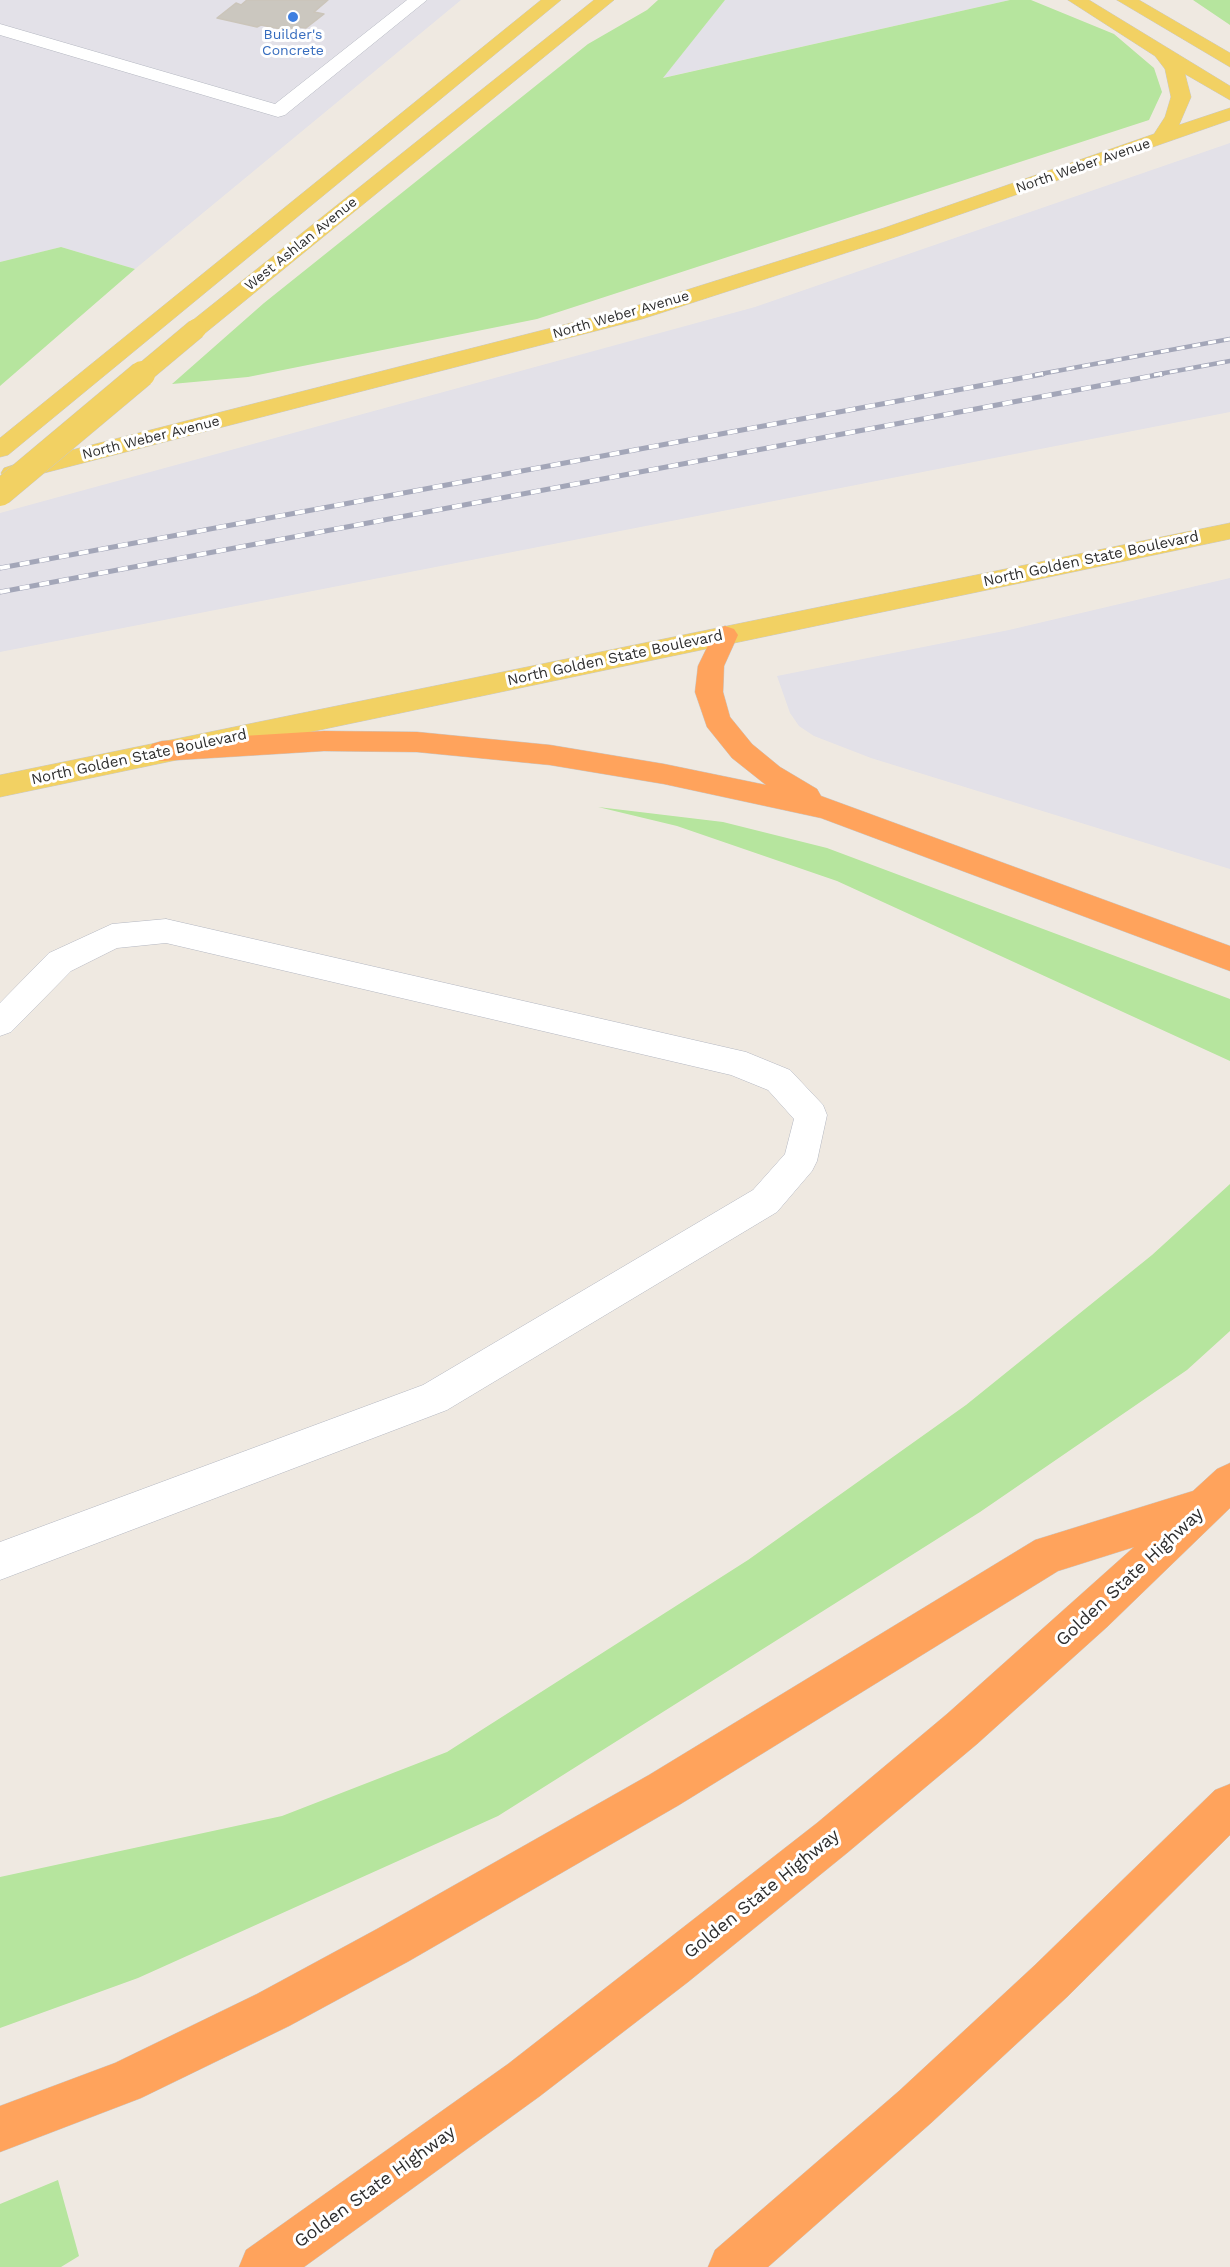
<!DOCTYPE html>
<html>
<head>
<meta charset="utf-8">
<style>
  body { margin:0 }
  canvas { display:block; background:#efe9e1 }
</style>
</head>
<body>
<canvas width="1230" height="2267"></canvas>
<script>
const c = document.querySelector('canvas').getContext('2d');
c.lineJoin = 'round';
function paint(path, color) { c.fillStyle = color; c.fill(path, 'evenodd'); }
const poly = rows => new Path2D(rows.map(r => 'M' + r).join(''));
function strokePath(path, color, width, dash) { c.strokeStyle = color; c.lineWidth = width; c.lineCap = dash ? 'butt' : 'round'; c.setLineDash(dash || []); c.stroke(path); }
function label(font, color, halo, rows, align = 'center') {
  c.font = font + ' "Work Sans",sans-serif'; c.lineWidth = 6; c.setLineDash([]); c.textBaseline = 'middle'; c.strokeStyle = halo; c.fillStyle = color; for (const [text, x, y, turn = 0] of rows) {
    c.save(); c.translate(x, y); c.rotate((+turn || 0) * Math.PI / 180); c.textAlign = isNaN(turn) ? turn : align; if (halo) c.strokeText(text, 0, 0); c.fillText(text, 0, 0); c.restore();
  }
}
const industrial = poly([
  [0,0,461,0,135,269,61,247,0,262],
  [725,0,1010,0,662,78],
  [1230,143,1230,412,0,652,0,513,755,307],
  [1230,578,1230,869,871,758,814,736,799,726,790,713,777,676,1009,630]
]);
const green = poly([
  [658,0,725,0,663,78,1010,0,1031,0,1114,34,1154,68,1162,92,1149,120,537,319,248,377,172,384,264,303,588,44,647,10],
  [1193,0,1230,0,1230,25],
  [61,247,135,269,0,386,0,262],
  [598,807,723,822,827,848,1230,999,1230,1061,837,881,677,826],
  [1230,1184,1230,1331,1187,1370,980,1512,498,1816,138,1978,0,2028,0,1877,282,1816,447,1752,748,1560,966,1405,1152,1255],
  [58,2180,79,2256,61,2267,0,2267,0,2204]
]);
const building = poly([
  [247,0,328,0,314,12,324,14,306,28,298,27,291,31,261,25,257,27,217,18,236,3,241,5,247,0]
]);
const minor = poly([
  [407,0,427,0,285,115,278,117,0,35,0,24,275,104,407,0],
  [166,919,746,1052,790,1070,823,1105,827,1115,817,1161,812,1171,777,1212,447,1410,0,1580,0,1542,423,1385,753,1190,785,1154,794,1119,768,1090,731,1075,166,943,117,948,71,971,11,1032,0,1036,0,1003,49,953,112,924,166,919]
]);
const major = poly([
  [541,0,561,0,8,455,0,457,0,438,541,0],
  [594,0,614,0,204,334,188,334,185,329,188,324,594,0],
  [1068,0,1089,0,1230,86,1230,100,1185,74,1191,97,1179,125,1230,108,1230,120,898,236,642,319,13,481,4,478,1,473,4,468,13,465,626,309,884,228,1154,134,1165,117,1171,97,1165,69,1155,56,1068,0],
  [1117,0,1139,0,1230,53,1230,67,1117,0],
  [1230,523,1230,539,0,797,0,775,1230,523]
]);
const highway = poly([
  [725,626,734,629,738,635,724,666,723,692,730,717,752,744,780,767,817,789,821,796,1230,946,1230,971,821,818,664,784,550,765,417,752,324,751,162,761,152,758,148,751,152,744,162,741,324,731,417,732,550,745,664,764,766,785,732,758,707,727,695,692,698,666,716,629,725,626],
  [1230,1463,1230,1508,1107,1627,977,1744,847,1853,688,1982,540,2096,304,2267,239,2267,246,2250,508,2064,817,1823,947,1714,1134,1547,1058,1571,679,1805,409,1961,289,2026,141,2098,0,2152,0,2106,115,2063,257,1994,377,1929,649,1775,1035,1540,1193,1491,1217,1469,1230,1463],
  [1230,1784,1230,1835,1067,1997,931,2123,768,2267,708,2267,715,2250,899,2091,1035,1965,1215,1790,1230,1784]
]);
const railFar1 = poly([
  [1035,375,1230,339],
  [1154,375,1230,361]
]);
const rail = poly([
  [0,568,1043,374],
  [0,592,1162,374]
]);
const majorBridgeFar1 = poly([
  [141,375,196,329]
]);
const majorBridge = poly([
  [0,493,142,374]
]);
const markers = [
  [293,17,6,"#3f7fe0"]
];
const farShopnames = [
  ["Builder's",293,35],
  ["Concrete",293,51]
];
const farStreetnames = [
  ["North Weber Avenue",1083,166,-19],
  ["West Ashlan Avenue",301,244,-39],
  ["North Weber Avenue",621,315,-16],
  ["North Weber Avenue",151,438,-14]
];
const streetNames = [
  ["North Golden State Boulevard",1091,559,-12],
  ["North Golden State Boulevard",615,658,-12],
  ["North Golden State Boulevard",139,757,-12]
];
const nearStreetnames = [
  ["Golden State Highway",1130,1577,-43],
  ["Golden State Highway",762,1894,-39],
  ["Golden State Highway",375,2187,-36]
];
paint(industrial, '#e3e1e8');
paint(green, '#b6e59e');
paint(building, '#cbc7bf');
strokePath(building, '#cbc5ba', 1.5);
strokePath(minor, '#b4b7c1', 1);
strokePath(major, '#c9c9c9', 1);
strokePath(highway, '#c9c9c9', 1);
paint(minor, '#fff');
paint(major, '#f2d163');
paint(highway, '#ffa35c');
strokePath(railFar1, '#a3a6b8', 4.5);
strokePath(rail, '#a3a6b8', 5);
strokePath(railFar1, '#fff', 3, [8]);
strokePath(rail, '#fff', 4, [10]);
strokePath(majorBridgeFar1, '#c9c9c9', 21, []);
strokePath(majorBridge, '#c9c9c9', 27, []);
strokePath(majorBridgeFar1, '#f2d163', 20);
strokePath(majorBridge, '#f2d163', 26);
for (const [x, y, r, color] of markers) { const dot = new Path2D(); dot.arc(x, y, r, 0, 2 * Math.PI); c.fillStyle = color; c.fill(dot); strokePath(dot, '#fff', 2); }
label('14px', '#366cbe', '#fff', farShopnames);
label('14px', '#2e2e2e', '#fff', farStreetnames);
label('15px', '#2e2e2e', '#fff', streetNames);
label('18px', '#2e2e2e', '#fff', nearStreetnames);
</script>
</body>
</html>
